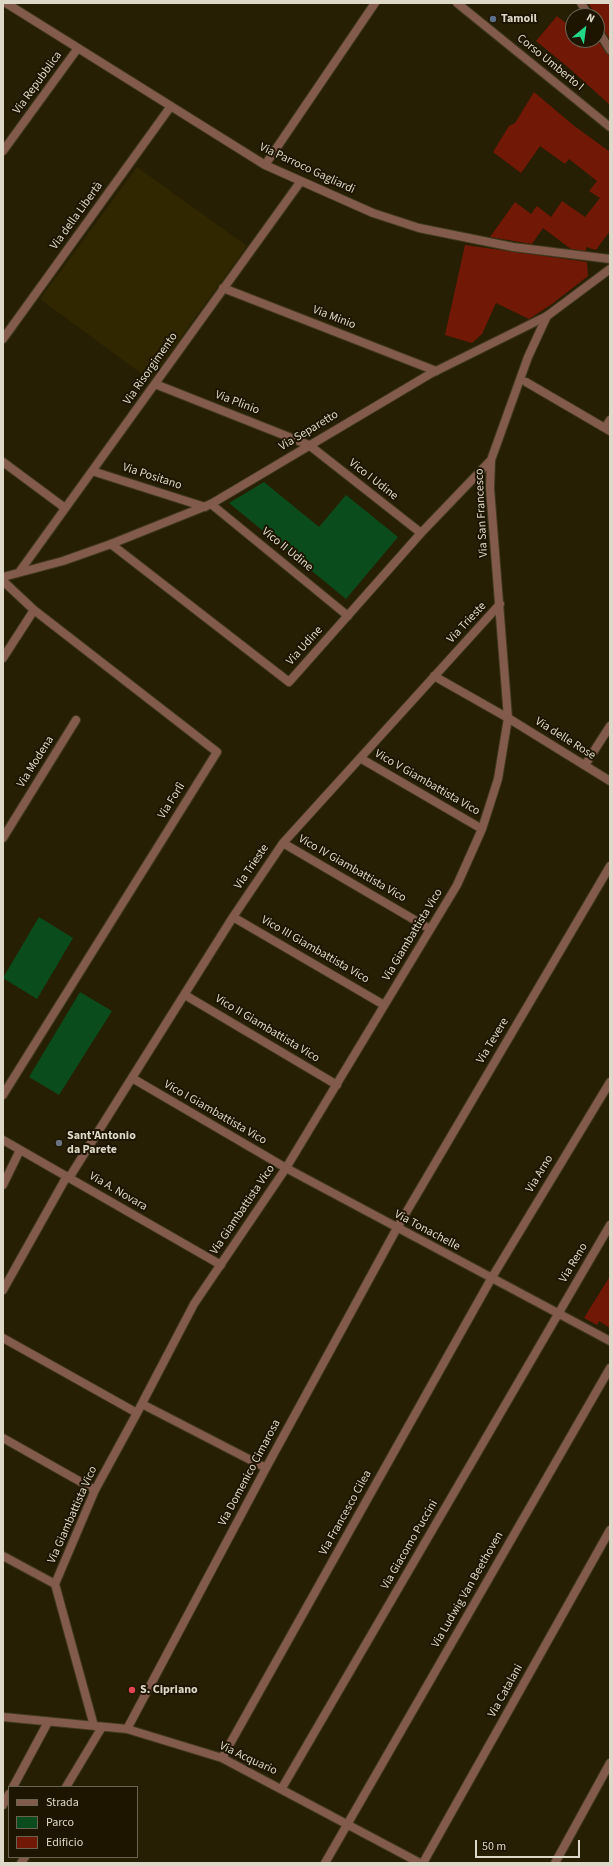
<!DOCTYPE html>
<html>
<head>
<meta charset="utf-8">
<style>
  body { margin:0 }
  #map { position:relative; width:613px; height:1866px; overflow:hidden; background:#271f03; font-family:"Source Sans 3",sans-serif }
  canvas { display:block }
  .frame { position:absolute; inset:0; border:4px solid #ddd8c7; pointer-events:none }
  .legend { position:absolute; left:8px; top:1786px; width:130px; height:72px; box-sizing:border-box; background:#1d1500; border:1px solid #6a6350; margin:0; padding:5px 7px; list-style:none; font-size:12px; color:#ddd8c7 }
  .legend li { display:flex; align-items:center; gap:8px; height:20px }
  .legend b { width:20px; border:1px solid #6a6350 }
  .north { position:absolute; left:565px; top:8px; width:40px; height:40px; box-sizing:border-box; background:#1d1500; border:1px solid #6a6350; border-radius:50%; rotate:29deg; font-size:11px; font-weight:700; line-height:16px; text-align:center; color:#ddd8c7 }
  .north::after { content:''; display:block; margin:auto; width:14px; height:18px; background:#22d887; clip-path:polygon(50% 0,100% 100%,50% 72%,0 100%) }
  .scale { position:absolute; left:475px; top:1840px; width:105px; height:18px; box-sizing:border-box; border:2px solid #ddd8c7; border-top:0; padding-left:5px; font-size:12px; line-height:14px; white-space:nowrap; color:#ddd8c7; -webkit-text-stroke:3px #1d1500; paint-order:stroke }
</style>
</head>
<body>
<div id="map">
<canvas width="613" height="1866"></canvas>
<div class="frame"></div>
<ul class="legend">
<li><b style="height:5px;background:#835b4d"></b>Strada</li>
<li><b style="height:11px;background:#0b4c1d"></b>Parco</li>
<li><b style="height:11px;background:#721806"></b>Edificio</li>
</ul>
<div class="north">N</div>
<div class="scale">50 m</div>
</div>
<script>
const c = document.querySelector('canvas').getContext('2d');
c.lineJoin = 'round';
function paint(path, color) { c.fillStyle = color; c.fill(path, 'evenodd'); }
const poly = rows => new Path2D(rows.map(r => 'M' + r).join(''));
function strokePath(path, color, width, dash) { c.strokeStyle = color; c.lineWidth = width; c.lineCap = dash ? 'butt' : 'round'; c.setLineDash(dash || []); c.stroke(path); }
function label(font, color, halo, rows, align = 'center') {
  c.font = font + ' "Source Sans 3",sans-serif'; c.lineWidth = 4; c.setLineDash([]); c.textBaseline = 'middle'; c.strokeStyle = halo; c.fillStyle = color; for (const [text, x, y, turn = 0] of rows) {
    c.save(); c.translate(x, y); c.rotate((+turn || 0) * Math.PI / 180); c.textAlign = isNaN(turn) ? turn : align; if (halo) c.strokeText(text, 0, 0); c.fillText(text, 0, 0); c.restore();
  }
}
const built = poly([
  [137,167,247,246,150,380,40,299]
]);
const green = poly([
  [264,482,319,527,346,495,398,537,346,599,229,503],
  [39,917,73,938,37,999,3,978],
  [80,992,112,1011,59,1095,29,1077]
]);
const building = poly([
  [588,3,610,3,610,40,601,26,597,24,597,16],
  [557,16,573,29,573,40,597,39,606,53,610,55,610,105,569,68,536,41],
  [534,92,573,125,610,152,610,231,596,250,586,247,586,251,571,249,543,228,532,244,490,237,515,202,531,214,537,206,551,217,562,201,585,217,600,198,589,191,597,181,569,159,565,164,540,146,521,173,493,152,509,126,515,123],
  [465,245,587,262,588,276,552,304,529,319,496,303,482,334,472,343,445,335],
  [610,1276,610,1328,599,1321,597,1325,584,1318]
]);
const minor = poly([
  [6,3,265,165,373,213,419,228,513,247,610,259],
  [581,3,589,16],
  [597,29,610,50],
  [3,151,78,48],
  [265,165,375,3],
  [223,288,436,371],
  [3,339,171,106],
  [526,382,610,431],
  [155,384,309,445,421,533],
  [605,428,610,420],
  [3,462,65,508],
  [92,471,205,507],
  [211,504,348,616],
  [111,544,289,682,421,533,491,460],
  [20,571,301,181],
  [3,581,34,610,217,752,3,1095],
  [3,658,34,610],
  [434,676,508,718,610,781],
  [360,758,482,829],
  [585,765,610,726],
  [3,838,76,720],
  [283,843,430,929],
  [233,917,384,1005],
  [185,995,337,1085],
  [132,1078,286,1168,610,1341],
  [3,1140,221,1265],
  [69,1178,233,917,283,843,500,604],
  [3,1185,20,1150],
  [3,1290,67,1176],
  [3,1338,137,1413],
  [142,1404,266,1468],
  [3,1438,95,1490],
  [3,1556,55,1584],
  [3,1717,127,1729,222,1758,420,1863],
  [94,1726,55,1584,95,1490,137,1413,194,1304,286,1168,457,885,482,829,498,779,508,718,490,488,491,460,528,357,547,316],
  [127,1729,266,1468,397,1228,610,866],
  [222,1758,491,1279,610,1082],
  [13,1787,48,1722],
  [66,1787,102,1727],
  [282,1788,610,1225],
  [3,1805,9,1794],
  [21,1863,25,1857],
  [325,1863,610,1368],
  [423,1863,610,1530],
  [555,1863,610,1763]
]);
const tertiary = poly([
  [457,3,610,127],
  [3,577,63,561,111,544,211,504,430,374,547,316,610,269]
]);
const markers = [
  [493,19,4,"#5c6f8a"],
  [59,1143,4,"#6b7280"],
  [132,1690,4,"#e0444e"]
];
const poiNames = [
  ["Tamoil",501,19],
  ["Sant'Antonio",67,1136],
  ["da Parete",67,1150],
  ["S. Cipriano",140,1690]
];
const streetNames = [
  ["Corso Umberto I",550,63,39],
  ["Via Repubblica",38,83,-54],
  ["Via Parroco Gagliardi",307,169,25],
  ["Via della Libertà",77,216,-54],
  ["Via Minio",334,318,21],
  ["Via Risorgimento",151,369,-55],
  ["Via Plinio",237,403,21],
  ["Via Separetto",309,431,-31],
  ["Via Positano",152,477,18],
  ["Vico I Udine",373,480,38],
  ["Via San Francesco",482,513,-93],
  ["Vico II Udine",287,550,39],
  ["Via Trieste",467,623,-47],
  ["Via Udine",305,646,-48],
  ["Via delle Rose",565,739,32],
  ["Via Modena",36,762,-58],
  ["Vico V Giambattista Vico",427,783,30],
  ["Via Forlì",172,801,-58],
  ["Via Trieste",252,867,-56],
  ["Vico IV Giambattista Vico",352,869,30],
  ["Via Giambattista Vico",413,935,-59],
  ["Vico III Giambattista Vico",315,950,30],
  ["Vico II Giambattista Vico",267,1029,31],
  ["Via Tevere",493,1041,-59],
  ["Vico I Giambattista Vico",215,1113,30],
  ["Via Arno",540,1174,-59],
  ["Via A. Novara",118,1192,30],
  ["Via Giambattista Vico",243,1210,-56],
  ["Via Tonachelle",427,1231,28],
  ["Via Reno",574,1263,-59],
  ["Via Domenico Cimarosa",250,1473,-62],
  ["Via Francesco Cilea",346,1513,-61],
  ["Via Giambattista Vico",73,1515,-66],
  ["Via Giacomo Puccini",410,1545,-60],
  ["Via Ludwig Van Beethoven",468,1590,-60],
  ["Via Catalani",506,1691,-61],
  ["Via Acquario",248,1759,25]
];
paint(built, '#302600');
paint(green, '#0b4c1d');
paint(building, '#721806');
strokePath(minor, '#40391e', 10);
strokePath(tertiary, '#40391e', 10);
strokePath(minor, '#835b4d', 8);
strokePath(tertiary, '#835b4d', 8);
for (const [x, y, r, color] of markers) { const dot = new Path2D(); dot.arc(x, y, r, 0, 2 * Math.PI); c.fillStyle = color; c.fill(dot); strokePath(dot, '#1d1500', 1.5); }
label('bold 12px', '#ddd8c7', '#1d1500', poiNames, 'left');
label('12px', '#ddd8c7', '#1d1500', streetNames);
</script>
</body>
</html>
